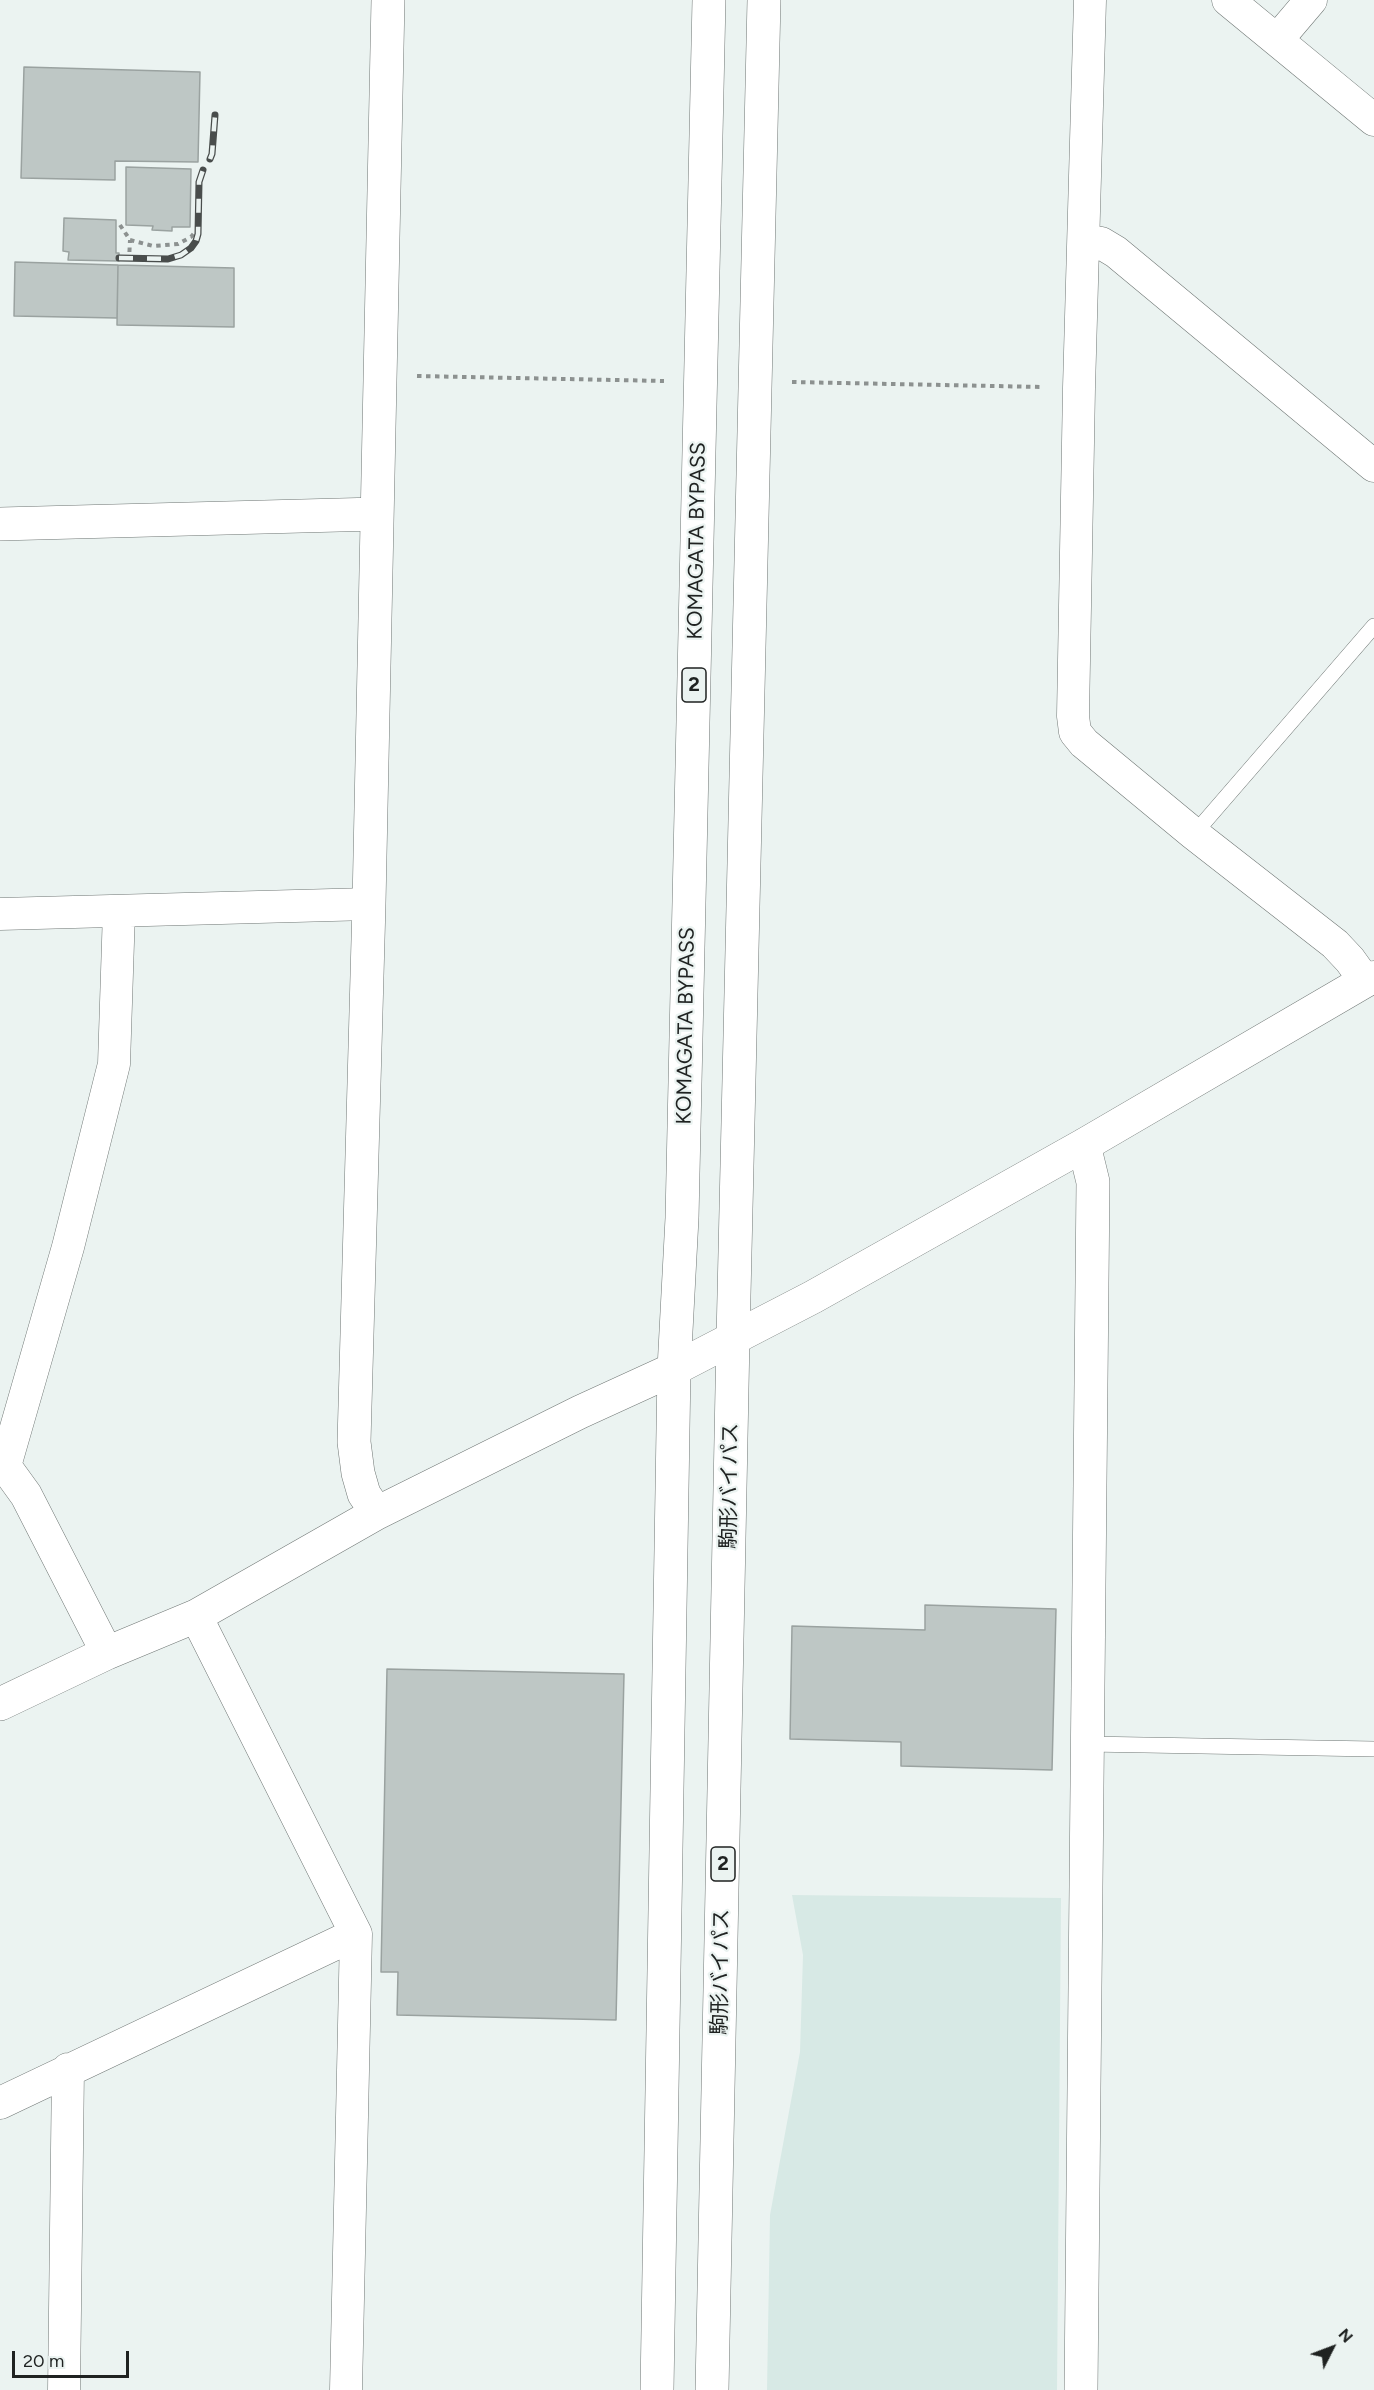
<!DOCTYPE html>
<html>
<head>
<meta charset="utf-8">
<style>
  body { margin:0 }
  #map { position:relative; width:1374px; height:2390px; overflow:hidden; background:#ebf3f1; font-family:Figtree,sans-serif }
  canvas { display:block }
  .north { position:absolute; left:1302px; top:2318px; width:60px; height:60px; -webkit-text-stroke:4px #ebf3f1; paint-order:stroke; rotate:48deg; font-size:16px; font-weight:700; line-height:24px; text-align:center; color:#1f2221 }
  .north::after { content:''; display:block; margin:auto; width:21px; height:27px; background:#1f2221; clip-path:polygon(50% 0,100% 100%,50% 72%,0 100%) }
  .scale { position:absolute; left:12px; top:2351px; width:117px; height:27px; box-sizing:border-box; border:3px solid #1f2221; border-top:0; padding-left:8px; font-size:18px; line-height:21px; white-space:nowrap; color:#1f2221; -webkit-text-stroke:4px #ebf3f1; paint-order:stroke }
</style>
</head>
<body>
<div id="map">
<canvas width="1374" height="2390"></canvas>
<div class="north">N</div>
<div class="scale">20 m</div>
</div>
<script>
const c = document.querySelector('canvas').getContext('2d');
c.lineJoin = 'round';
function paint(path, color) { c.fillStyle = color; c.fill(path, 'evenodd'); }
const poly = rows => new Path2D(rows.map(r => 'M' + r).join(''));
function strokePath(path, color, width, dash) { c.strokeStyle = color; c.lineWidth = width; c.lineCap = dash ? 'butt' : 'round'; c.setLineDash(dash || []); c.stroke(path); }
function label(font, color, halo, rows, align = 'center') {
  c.font = font + ' Figtree,"Noto Sans JP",sans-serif'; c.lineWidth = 4.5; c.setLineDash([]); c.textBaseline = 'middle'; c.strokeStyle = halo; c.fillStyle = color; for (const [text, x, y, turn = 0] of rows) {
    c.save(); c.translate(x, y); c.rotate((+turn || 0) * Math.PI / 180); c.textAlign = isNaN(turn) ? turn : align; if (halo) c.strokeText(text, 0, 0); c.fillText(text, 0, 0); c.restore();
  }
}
const built = poly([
  [792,1895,1061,1898,1057,2390,767,2390,770,2215,800,2052,803,1955]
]);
const building = poly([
  [24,67,200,72,198,162,115,161,115,180,21,178,24,67],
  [126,167,191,169,190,227,172,227,172,231,152,230,153,226,126,225,126,167],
  [64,218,116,220,116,253,119,253,119,261,68,260,69,252,63,251,64,218],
  [15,262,118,265,117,318,14,316,15,262],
  [118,265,234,268,234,327,117,325,118,265],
  [925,1605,1056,1609,1052,1770,901,1766,901,1742,790,1739,792,1626,925,1630,925,1605],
  [387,1669,624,1674,616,2020,397,2015,398,1972,381,1972,387,1669]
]);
const path = poly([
  [120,225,130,240,153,246,178,244,191,237,195,232],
  [129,261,130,240],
  [417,376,664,381],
  [792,382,1043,387]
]);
const lane = poly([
  [1194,834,1374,626],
  [1087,1744,1374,1749]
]);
const street = poly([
  [1090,0,1079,388,1073,716,1075,732,1084,743,1194,834,1335,944,1350,960,1365,981,1374,977],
  [1228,0,1374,120],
  [1277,40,1311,0],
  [1084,240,1101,243,1116,252,1374,466],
  [0,914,369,904],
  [5,1466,26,1495,107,1653],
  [0,1468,5,1466,68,1247,114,1064,119,911],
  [196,1616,356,1934,346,2390],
  [0,2103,356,1934],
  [64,2390,68,2069]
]);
const secondary = poly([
  [0,524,377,514],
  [377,1513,364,1494,358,1473,354,1442,369,904,388,0],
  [0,1704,107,1653,196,1616,377,1513,580,1412,674,1369,813,1297,1084,1145,1365,981],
  [1081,2390,1093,1182,1084,1145]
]);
const primary = poly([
  [657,2390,674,1369,682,1218,709,0],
  [712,2390,733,1338,764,0]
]);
const rail = poly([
  [210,159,212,154,215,115],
  [119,258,168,259,181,255,191,248,196,241,198,234,199,182,203,170]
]);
const shields = [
  [694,685,24],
  [723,1864,24]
];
const shieldNames = [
  ["2",694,685],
  ["2",723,1864]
];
const streetNames = [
  ["KOMAGATA BYPASS",697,541,-89],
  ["KOMAGATA BYPASS",686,1026,-89],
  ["駒形バイパス",730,1486,-89],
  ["駒形バイパス",721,1972,-89]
];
paint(built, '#d7e9e5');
paint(building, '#bec7c5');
strokePath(building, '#9aa2a0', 1.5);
strokePath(lane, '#707775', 16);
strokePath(street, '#707775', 33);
strokePath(secondary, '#707775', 34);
strokePath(primary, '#707775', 34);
strokePath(path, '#8c9190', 4, [4.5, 4.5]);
strokePath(lane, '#fff', 15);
strokePath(street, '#fff', 32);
strokePath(secondary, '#fff', 33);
strokePath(primary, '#fff', 33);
strokePath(rail, '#494d4c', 7);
strokePath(rail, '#ebf3f1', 4.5, [14]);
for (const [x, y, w] of shields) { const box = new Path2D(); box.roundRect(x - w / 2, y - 17, w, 34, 4.5); c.fillStyle = '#ebf3f1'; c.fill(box); strokePath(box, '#1f2221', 1.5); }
label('bold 20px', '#1f2221', null, shieldNames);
label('21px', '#1f2221', '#ebf3f1', streetNames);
</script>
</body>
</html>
